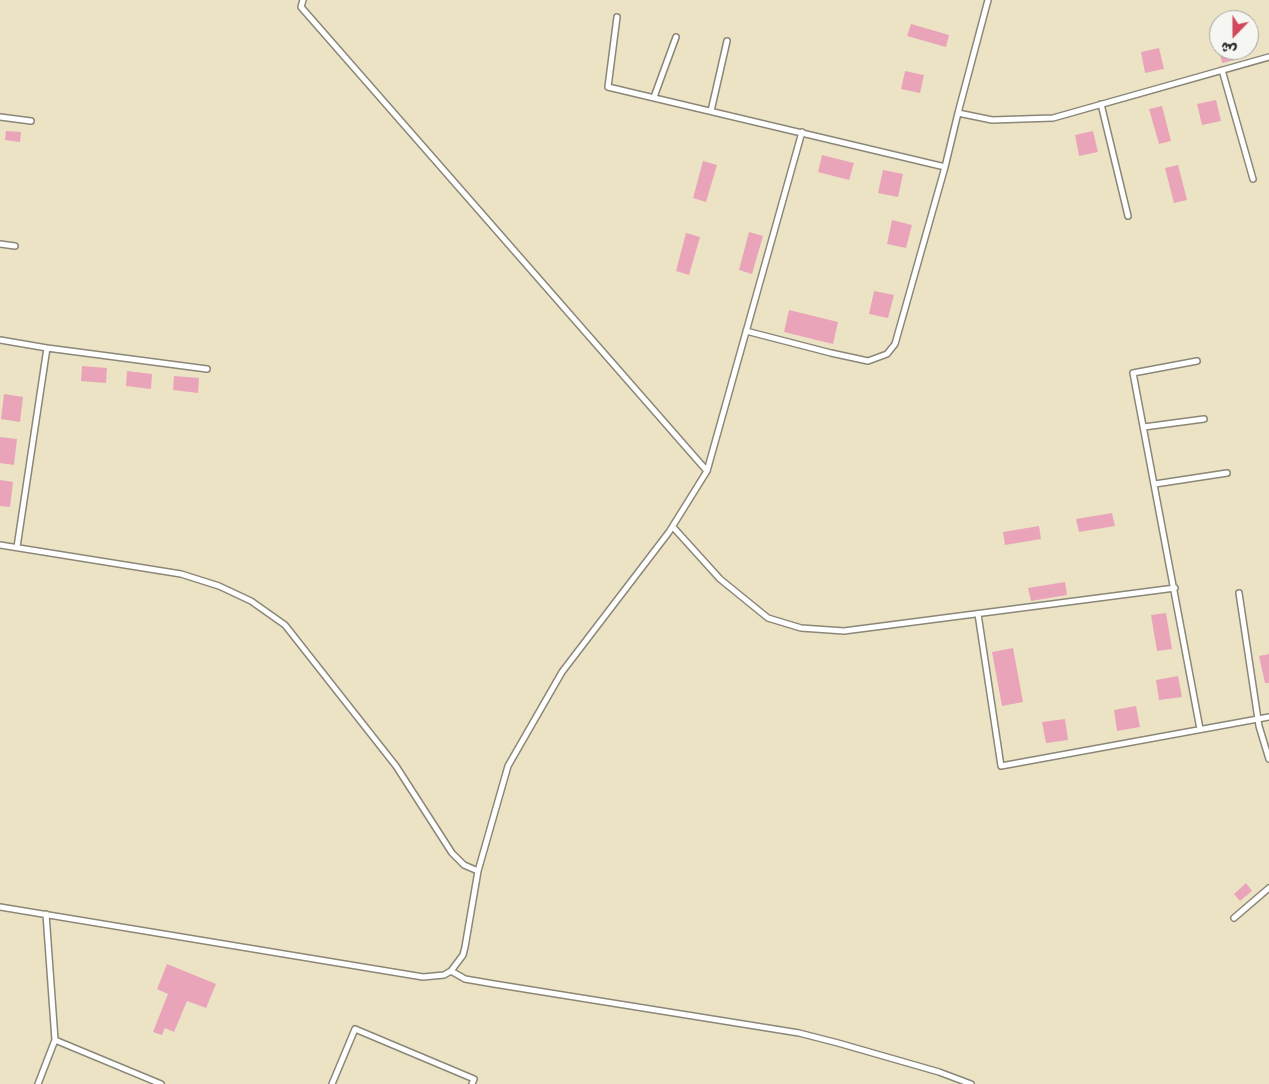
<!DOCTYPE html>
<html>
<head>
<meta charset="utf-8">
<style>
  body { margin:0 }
  #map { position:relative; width:1269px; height:1084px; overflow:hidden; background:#ebe3c4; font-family:"Comic Neue","Playpen Sans Arabic",sans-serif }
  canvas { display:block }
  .north { position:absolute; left:1209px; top:10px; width:50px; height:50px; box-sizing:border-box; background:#f6f6f2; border:1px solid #a5a5a2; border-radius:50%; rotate:202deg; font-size:14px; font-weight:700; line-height:20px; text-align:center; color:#2b2b2b }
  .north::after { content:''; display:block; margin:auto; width:18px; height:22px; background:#d1495b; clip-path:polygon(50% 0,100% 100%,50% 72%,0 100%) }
</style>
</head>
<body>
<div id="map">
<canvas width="1269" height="1084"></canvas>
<div class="north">ش</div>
</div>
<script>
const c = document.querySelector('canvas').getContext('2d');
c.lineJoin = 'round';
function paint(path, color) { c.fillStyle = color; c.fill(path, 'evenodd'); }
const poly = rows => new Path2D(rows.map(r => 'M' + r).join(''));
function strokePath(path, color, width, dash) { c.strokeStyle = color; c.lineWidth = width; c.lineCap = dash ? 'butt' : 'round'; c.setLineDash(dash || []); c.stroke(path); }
const building = poly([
  [911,24,949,35,946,47,907,36],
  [1159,48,1164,69,1145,73,1141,52],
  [1219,50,1232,50,1235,60,1222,63],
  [905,71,924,75,920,93,901,89],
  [1216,100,1221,121,1202,125,1197,104],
  [1162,106,1171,141,1159,144,1149,109],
  [6,131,21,132,20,142,5,140],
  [1093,131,1098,152,1079,156,1075,135],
  [822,155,854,163,849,180,818,172],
  [703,161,717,165,706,202,693,198],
  [1178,165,1187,200,1174,203,1165,168],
  [883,170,903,174,898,197,878,193],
  [892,220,912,225,906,248,887,244],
  [749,232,763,236,752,274,739,270],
  [686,233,700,237,689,275,676,271],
  [874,291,894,295,888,318,869,314],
  [789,310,838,322,833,344,784,332],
  [82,366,107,368,106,383,81,381],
  [127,371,152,374,151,389,126,386],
  [174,376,199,378,198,393,173,390],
  [4,394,23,397,20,422,1,419],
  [0,437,17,439,14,465,0,463],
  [0,480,13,482,10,507,0,506],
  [1112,513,1115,526,1079,532,1076,519],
  [1039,526,1041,539,1005,545,1003,532],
  [1065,582,1067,595,1031,601,1028,588],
  [1166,613,1172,649,1157,651,1151,615],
  [1013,648,1023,702,1002,706,992,652],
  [1269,654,1269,683,1265,683,1259,656],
  [1178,676,1182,697,1159,700,1156,680],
  [1136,706,1140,727,1117,731,1114,710],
  [1065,719,1068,740,1046,743,1042,722],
  [1246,883,1252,891,1240,901,1234,894],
  [167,964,216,984,206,1008,187,1001,174,1032,165,1028,162,1035,153,1032,168,994,157,989]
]);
const lane = poly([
  [303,0,301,7,707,471],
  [617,17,608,87,945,167,895,344,887,354,868,361,831,353,746,331],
  [1222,70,1253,179],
  [654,97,676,37],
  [1101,104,1128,216],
  [711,111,727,41],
  [958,113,988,0],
  [0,117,31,121],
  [945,167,958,113,992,120,1053,118,1269,57],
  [0,244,15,246],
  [0,340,47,348,207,369],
  [1197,361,1133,373,1200,729],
  [1144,427,1204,419],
  [1155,484,1227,473],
  [673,527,720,579,768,618,801,628,844,631,1175,588],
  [0,545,181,574,219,586,251,601,285,625,396,766,452,853,464,865,478,871],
  [17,547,47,348],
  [1239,593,1259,726,1269,759],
  [978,614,1001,766,1269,717],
  [0,907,423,977,444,975,451,971,463,955,465,947,478,871,508,766,562,672,669,532,707,471,802,132],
  [1234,918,1269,888],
  [451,971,465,979,494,984,799,1033,838,1043,939,1072,971,1084],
  [55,1040,161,1084],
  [38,1084,55,1040,46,914],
  [332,1084,355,1029,474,1079,472,1084]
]);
paint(building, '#eaa4ba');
strokePath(lane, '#8b8778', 8);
strokePath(lane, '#fff', 5);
</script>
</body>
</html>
